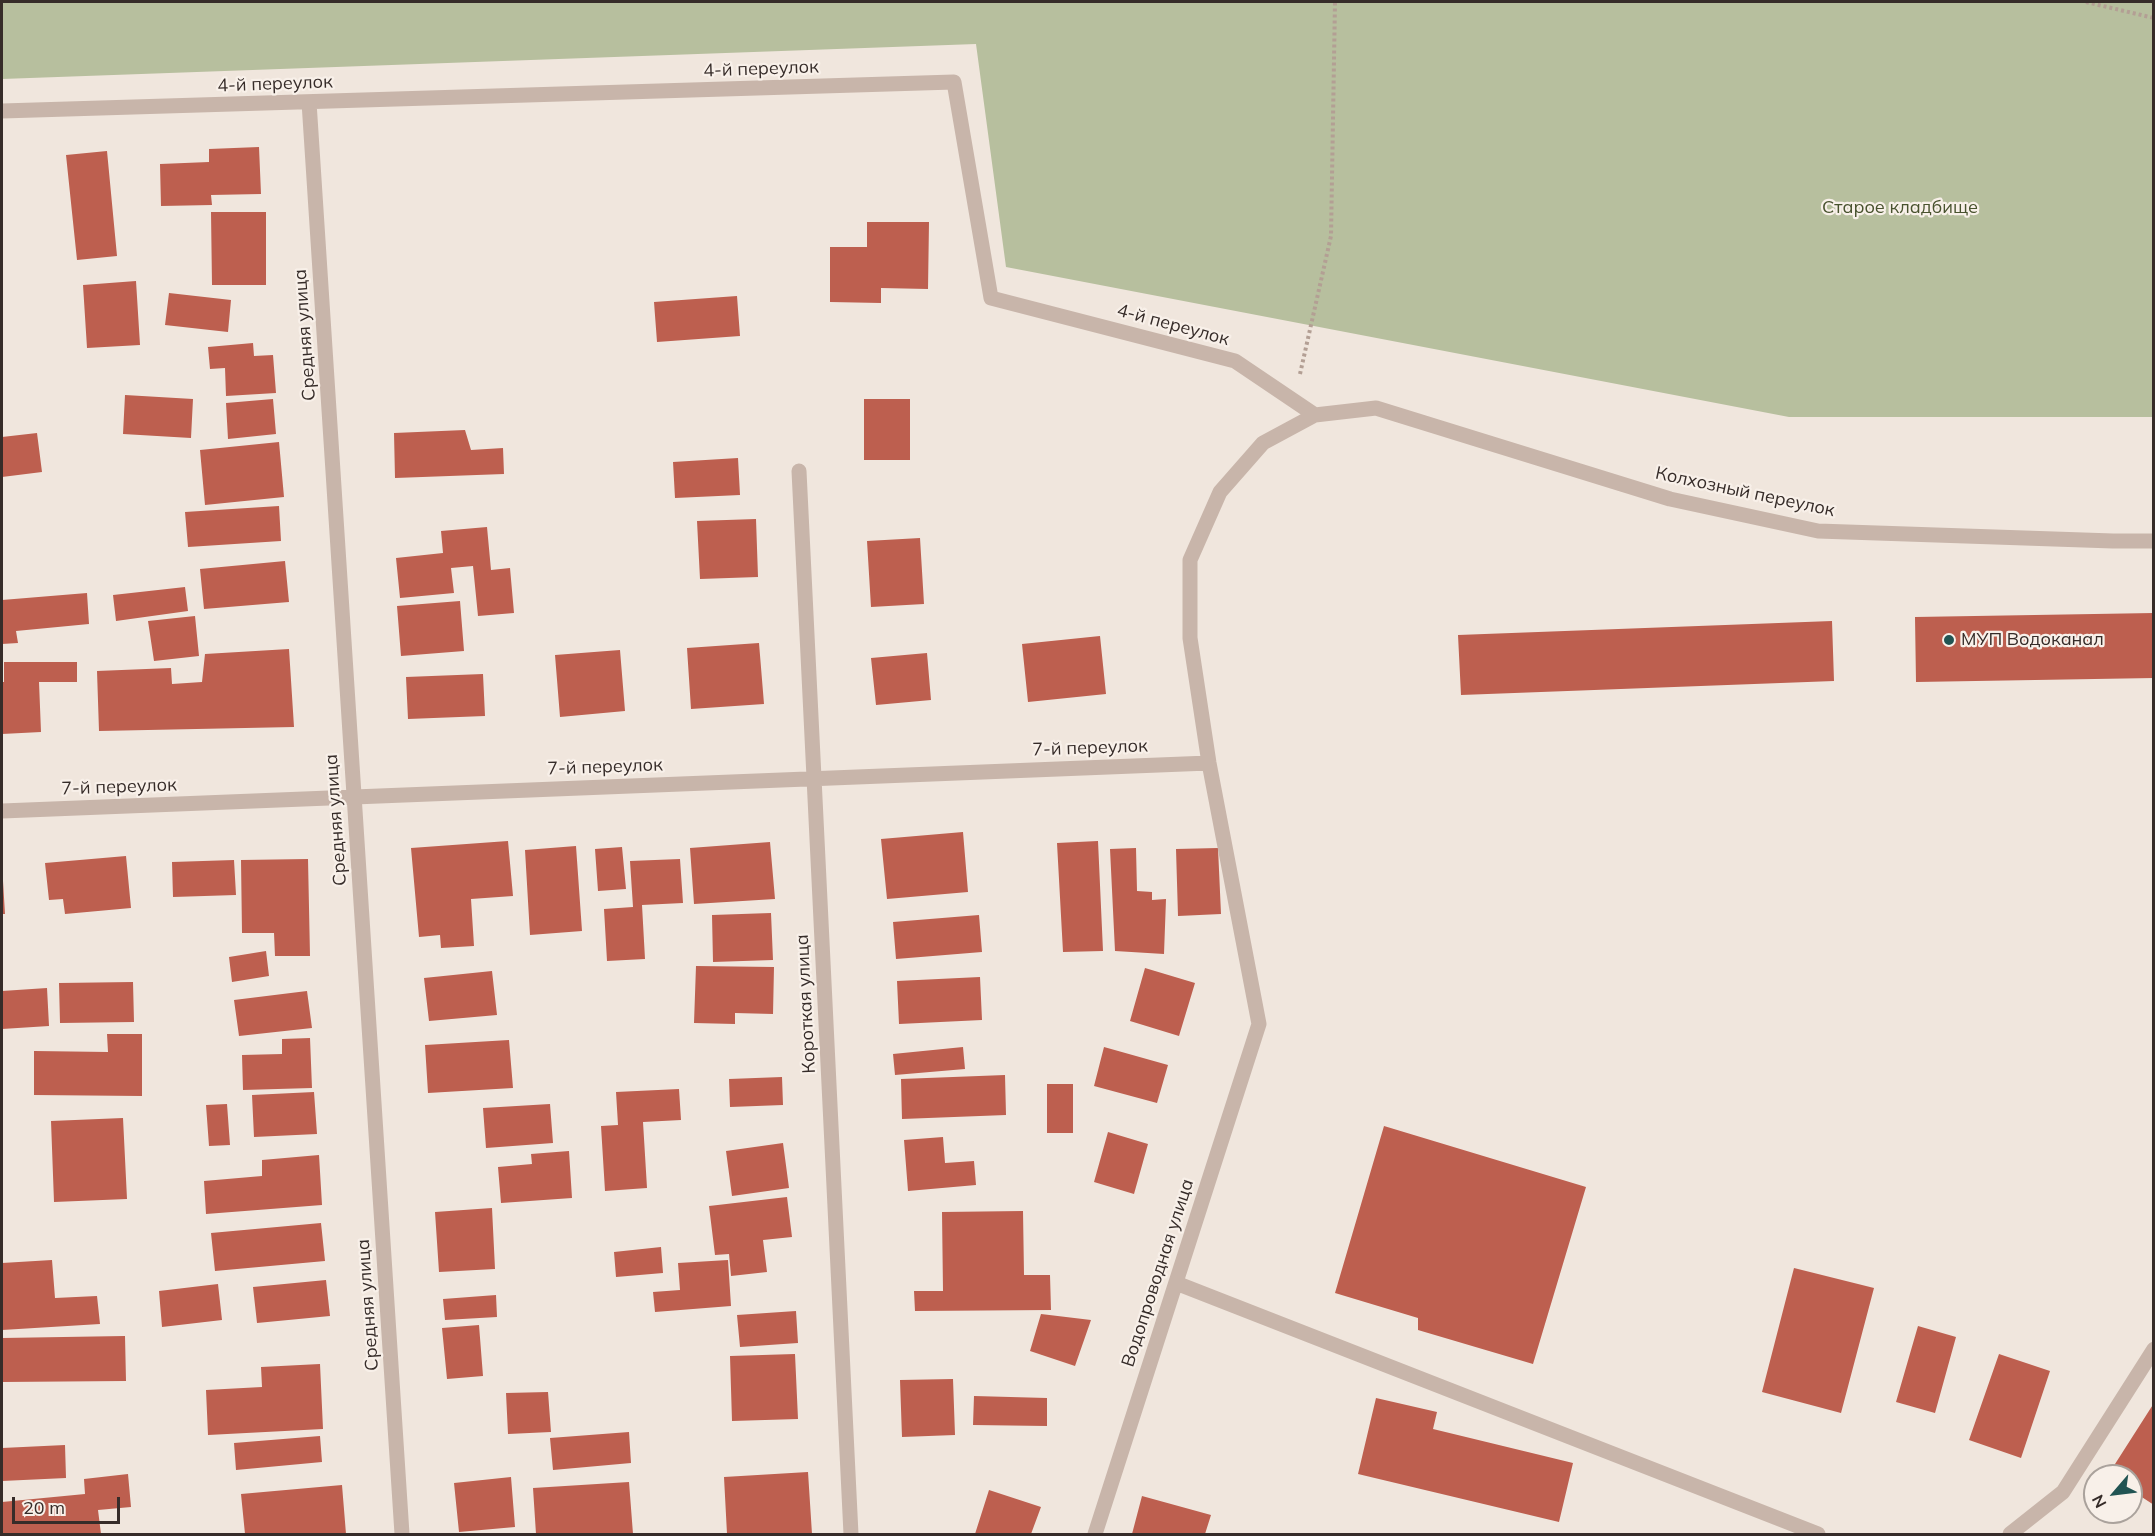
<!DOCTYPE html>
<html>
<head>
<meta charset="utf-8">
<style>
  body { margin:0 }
  #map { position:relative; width:2155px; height:1536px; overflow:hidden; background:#f0e6dd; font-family:Mulish,sans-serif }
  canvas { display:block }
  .frame { position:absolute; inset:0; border:3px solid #362c29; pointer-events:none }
  .north { position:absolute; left:2083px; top:1464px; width:60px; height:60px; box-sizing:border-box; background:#f8f0e9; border:2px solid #aaa29c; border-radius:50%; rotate:242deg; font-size:16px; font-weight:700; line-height:24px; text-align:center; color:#362c29 }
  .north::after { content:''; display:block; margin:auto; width:21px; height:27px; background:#215453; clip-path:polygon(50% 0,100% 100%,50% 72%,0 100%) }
  .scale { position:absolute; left:12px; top:1497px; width:108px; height:27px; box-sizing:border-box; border:3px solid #362c29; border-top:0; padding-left:8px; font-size:18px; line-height:21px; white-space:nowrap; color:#362c29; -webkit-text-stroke:4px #f8f0e9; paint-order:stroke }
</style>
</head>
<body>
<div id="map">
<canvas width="2155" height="1536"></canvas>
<div class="frame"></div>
<div class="north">N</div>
<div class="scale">20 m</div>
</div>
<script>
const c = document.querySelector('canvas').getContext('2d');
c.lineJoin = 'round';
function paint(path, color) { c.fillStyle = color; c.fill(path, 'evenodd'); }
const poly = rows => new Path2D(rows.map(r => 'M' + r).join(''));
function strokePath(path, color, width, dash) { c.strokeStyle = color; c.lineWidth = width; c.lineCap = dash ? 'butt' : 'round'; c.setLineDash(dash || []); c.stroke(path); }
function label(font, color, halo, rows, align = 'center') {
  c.font = font + ' Mulish,sans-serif'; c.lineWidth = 4.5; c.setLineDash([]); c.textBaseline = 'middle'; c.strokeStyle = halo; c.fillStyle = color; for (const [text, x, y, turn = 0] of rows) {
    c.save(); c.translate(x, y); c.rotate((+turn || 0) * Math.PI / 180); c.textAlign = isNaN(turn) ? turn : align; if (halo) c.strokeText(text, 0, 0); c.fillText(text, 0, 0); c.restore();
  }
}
const green = poly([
  [2,2,2153,2,2153,417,1789,417,1006,267,976,44,2,79]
]);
const building = poly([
  [259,147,261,194,211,195,212,205,161,206,160,164,209,162,209,149],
  [107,151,117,256,77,260,66,155],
  [211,212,266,212,266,285,212,285],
  [867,222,929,222,928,289,881,288,881,303,830,302,830,247,867,247],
  [136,281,140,345,87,348,83,285],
  [169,293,231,300,228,332,165,325],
  [737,296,740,336,657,342,654,302],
  [253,343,254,356,273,355,276,393,226,396,225,368,210,369,208,347],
  [125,395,193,399,191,438,123,434],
  [273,399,276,434,228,439,226,403],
  [864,399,910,399,910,460,864,460],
  [465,430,471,450,503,448,504,474,395,478,394,433],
  [37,433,42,472,2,477,2,437],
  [279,442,284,497,205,505,200,450],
  [738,458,740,495,675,498,673,462],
  [279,506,281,541,188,547,185,512],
  [756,519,758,577,700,579,697,521],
  [487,527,491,570,510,568,514,613,478,616,473,566,451,568,454,593,400,598,396,558,443,553,441,531],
  [920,538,924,604,871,607,867,541],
  [285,561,289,602,204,609,200,569],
  [185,587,188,611,116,621,113,595],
  [87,593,89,624,16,631,18,643,2,644,2,600],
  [460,601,464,651,401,656,397,606],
  [2154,613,2154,678,1916,682,1915,617],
  [195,616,199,656,154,661,148,621],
  [1832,621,1834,681,1461,695,1458,635],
  [1100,636,1106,694,1028,702,1022,644],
  [759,643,764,704,691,709,687,648],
  [289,649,294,727,99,731,97,671,171,668,172,684,202,682,205,654],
  [620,650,625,711,560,717,555,655],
  [927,653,931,700,876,705,871,658],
  [4,662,77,662,77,682,39,682,41,732,2,734,2,682,4,682],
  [483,674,485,716,408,719,406,677],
  [963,832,968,892,887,899,881,839],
  [508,841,513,896,471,899,474,946,441,948,440,935,419,937,411,848],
  [1098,841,1103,951,1063,952,1057,843],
  [770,842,775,899,694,904,690,848],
  [576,846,582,931,530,935,525,850],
  [622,847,626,889,598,891,595,849],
  [1136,848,1137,891,1152,892,1152,900,1166,899,1164,954,1115,951,1110,849],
  [1218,848,1221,914,1178,916,1176,849],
  [126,856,131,908,65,914,63,899,49,900,45,863],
  [308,859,310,956,275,956,274,933,242,933,241,860],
  [680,859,683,903,642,905,645,959,607,961,604,909,633,907,630,861],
  [234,860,236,895,173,897,172,862],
  [2,881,3,881,5,914,2,914],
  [771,913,773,960,713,962,712,915],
  [979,915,982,952,896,959,893,922],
  [266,951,269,976,232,982,229,957],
  [696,966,774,967,773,1014,735,1013,735,1024,694,1023],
  [1145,968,1195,983,1179,1036,1130,1021],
  [492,971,497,1015,429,1021,424,978],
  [980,977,982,1020,899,1024,897,981],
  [133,982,134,1022,60,1023,59,983],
  [47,988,49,1026,2,1029,2,991],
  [307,991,312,1028,239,1036,234,1000],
  [107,1034,142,1034,142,1096,34,1095,34,1051,108,1052],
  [310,1038,312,1088,243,1090,242,1055,282,1054,282,1039],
  [509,1040,513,1088,428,1093,425,1045],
  [963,1047,965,1069,895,1075,893,1054],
  [1104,1047,1168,1065,1157,1103,1094,1086],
  [1005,1075,1006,1115,902,1119,901,1079],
  [782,1077,783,1105,730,1107,729,1079],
  [1047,1084,1073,1084,1073,1133,1047,1133],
  [679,1089,681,1120,643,1122,647,1188,605,1191,601,1126,618,1125,616,1092],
  [314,1092,317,1134,254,1137,252,1095],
  [227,1104,230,1145,209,1146,206,1105],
  [550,1104,553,1143,486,1148,483,1108],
  [123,1118,127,1199,54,1202,51,1121],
  [1384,1126,1586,1187,1533,1364,1418,1330,1418,1318,1335,1293],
  [1108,1132,1148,1144,1134,1194,1094,1182],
  [943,1137,945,1163,974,1161,976,1185,908,1191,904,1140],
  [783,1143,789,1188,732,1196,726,1151],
  [569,1151,572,1198,501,1203,498,1167,532,1164,531,1154],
  [319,1155,322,1205,206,1214,204,1181,262,1176,262,1160],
  [787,1197,792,1237,763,1240,767,1272,731,1276,729,1254,715,1255,709,1206],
  [492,1208,495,1269,439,1272,435,1212],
  [1023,1211,1024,1275,1050,1275,1051,1310,915,1311,914,1291,943,1291,942,1212],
  [321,1223,325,1261,215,1271,211,1233],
  [661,1247,663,1273,616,1277,614,1252],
  [52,1260,55,1298,97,1296,100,1324,2,1330,2,1263],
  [728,1260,731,1306,655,1312,653,1292,680,1290,678,1263],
  [1794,1268,1874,1288,1841,1413,1762,1392],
  [326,1280,330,1316,257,1323,253,1287],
  [218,1284,222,1320,162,1327,159,1291],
  [496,1295,497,1317,445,1320,443,1299],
  [796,1311,798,1343,740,1347,737,1315],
  [1041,1314,1091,1320,1075,1366,1030,1351],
  [479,1325,483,1376,447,1379,442,1328],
  [1918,1326,1956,1337,1935,1413,1896,1402],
  [125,1336,126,1381,2,1382,2,1338],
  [795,1354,798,1419,732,1421,730,1356],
  [1999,1354,2050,1371,2021,1458,1969,1440],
  [320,1364,323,1429,208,1435,206,1390,262,1387,261,1367],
  [953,1379,955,1435,902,1437,900,1380],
  [548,1392,551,1432,508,1434,506,1393],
  [974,1396,1047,1398,1047,1426,973,1425],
  [1376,1398,1437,1412,1433,1429,1573,1463,1559,1522,1358,1474],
  [2154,1403,2154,1505,2131,1490,2131,1476,2108,1475],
  [629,1432,631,1463,553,1470,550,1438],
  [320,1436,322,1462,236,1470,234,1443],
  [65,1445,66,1478,2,1481,2,1448],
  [808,1472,812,1534,727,1534,724,1477],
  [128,1474,131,1507,98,1510,101,1534,2,1534,2,1502,85,1494,84,1479],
  [511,1477,515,1527,459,1532,454,1483],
  [629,1482,633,1534,536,1534,533,1488],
  [342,1485,346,1534,245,1534,241,1494],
  [989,1490,1041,1507,1031,1534,975,1534],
  [1142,1496,1211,1515,1205,1534,1132,1534]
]);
const path = poly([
  [2086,2,2154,18],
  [1300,374,1331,236,1335,2]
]);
const minor = poly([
  [309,102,402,1534],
  [2,111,954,82,991,298,1235,361,1315,415],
  [799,471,851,1534],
  [2,811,1209,763],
  [1176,1283,1818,1534],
  [1095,1534,1259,1024,1209,763,1190,638,1190,560,1220,492,1263,443,1315,415,1376,408,1670,499,1818,531,2113,541,2154,541],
  [2010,1534,2063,1492,2154,1349]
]);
const markers = [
  [1949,640,6,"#215453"]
];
const streetNames = [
  ["4-й переулок",761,69,-2],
  ["4-й переулок",275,84,-2],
  ["4-й переулок",1173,325,15],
  ["Средняя улица",305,335,-94],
  ["Колхозный переулок",1745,492,12],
  ["7-й переулок",1090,748,-2],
  ["7-й переулок",605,767,-2],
  ["7-й переулок",119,787,-2],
  ["Средняя улица",336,820,-94],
  ["Короткая улица",806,1004,-93],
  ["Водопроводная улица",1158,1273,-72],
  ["Средняя улица",368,1305,-94]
];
const parkNames = [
  ["Старое кладбище",1900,208]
];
const poiNames = [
  ["МУП Водоканал",1961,640]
];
paint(green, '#b7bf9e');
paint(building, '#bd5f4f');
strokePath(path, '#b39f94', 4, [3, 3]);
strokePath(minor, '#c8b5aa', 15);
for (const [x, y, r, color] of markers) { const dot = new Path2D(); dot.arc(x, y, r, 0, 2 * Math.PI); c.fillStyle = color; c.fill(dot); strokePath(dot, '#f8f0e9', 2); }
label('18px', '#362c29', '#f8f0e9', streetNames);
label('18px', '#48522e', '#f8f0e9', parkNames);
label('18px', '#362c29', '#f8f0e9', poiNames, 'left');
</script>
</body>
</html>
